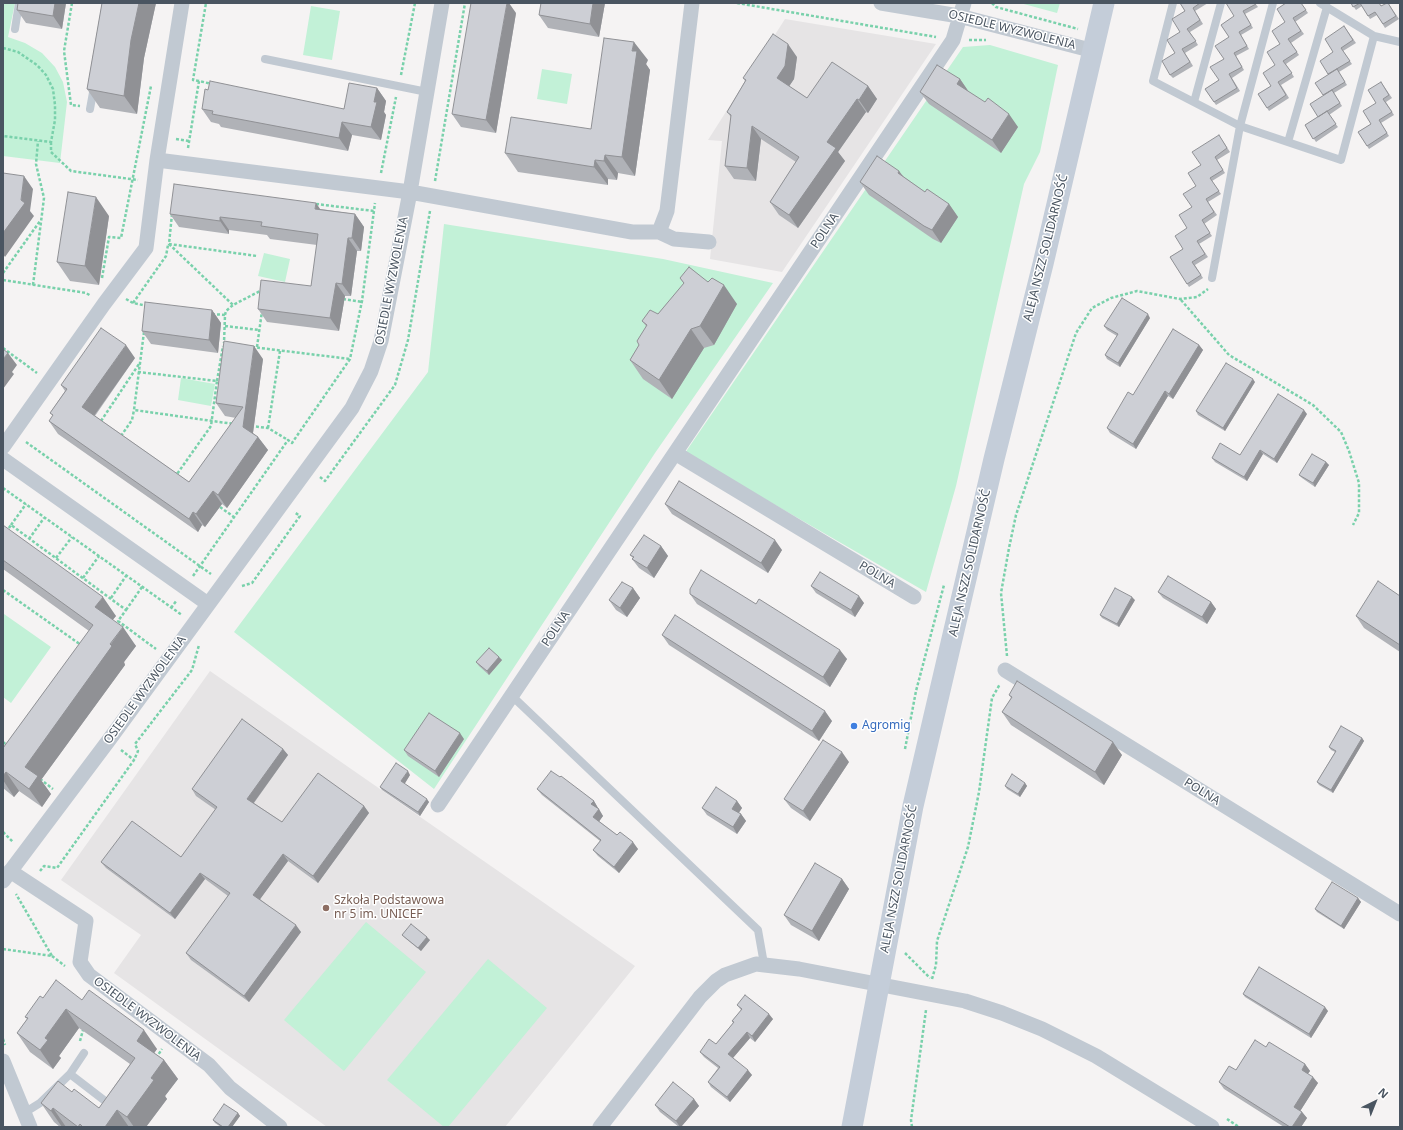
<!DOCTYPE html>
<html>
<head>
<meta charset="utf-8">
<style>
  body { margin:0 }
  #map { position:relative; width:1403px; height:1130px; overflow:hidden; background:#f5f3f3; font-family:"Noto Sans",sans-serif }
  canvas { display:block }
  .frame { position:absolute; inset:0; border:4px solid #4a5561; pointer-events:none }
  .north { position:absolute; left:1355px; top:1082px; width:40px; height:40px; -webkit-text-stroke:3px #fff; paint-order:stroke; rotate:43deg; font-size:11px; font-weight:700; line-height:16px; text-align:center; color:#4a5561 }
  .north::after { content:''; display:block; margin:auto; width:14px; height:18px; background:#4a5561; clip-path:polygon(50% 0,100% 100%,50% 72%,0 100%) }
</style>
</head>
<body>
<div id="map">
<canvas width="1403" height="1130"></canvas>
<div class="frame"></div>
<div class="north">N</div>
</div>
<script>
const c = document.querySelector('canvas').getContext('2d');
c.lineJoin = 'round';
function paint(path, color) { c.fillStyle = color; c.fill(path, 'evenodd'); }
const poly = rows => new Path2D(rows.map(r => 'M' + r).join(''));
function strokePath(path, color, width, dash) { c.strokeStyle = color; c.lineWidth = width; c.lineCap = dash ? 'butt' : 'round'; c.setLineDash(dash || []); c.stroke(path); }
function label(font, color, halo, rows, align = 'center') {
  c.font = font + ' "Noto Sans",sans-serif'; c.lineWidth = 3; c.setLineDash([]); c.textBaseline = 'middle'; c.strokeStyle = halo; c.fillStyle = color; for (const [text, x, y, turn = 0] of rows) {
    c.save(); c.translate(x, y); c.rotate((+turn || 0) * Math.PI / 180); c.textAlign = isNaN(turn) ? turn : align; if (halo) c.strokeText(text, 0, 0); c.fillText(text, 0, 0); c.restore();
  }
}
const education = poly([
  [785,19,936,44,782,272,710,259,722,141,708,140],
  [210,671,635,966,505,1127,327,1127,114,973,141,935,61,880]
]);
const green = poly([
  [3,3,15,3,8,37,25,43,42,53,55,67,63,82,67,102,60,163,3,156],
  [1020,3,1060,3,1057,13],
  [311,6,340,11,332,60,303,55],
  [990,45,1058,65,1040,152,1024,184,956,486,926,592,685,453,963,47],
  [542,69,572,74,567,104,537,99],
  [444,224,663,259,773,283,655,453,434,789,234,632,428,372],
  [264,253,290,259,285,282,258,276],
  [181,378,215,384,211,406,178,400],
  [4,614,51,647,11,703,3,697],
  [366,922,426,972,344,1071,284,1020],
  [488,959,547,1008,448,1127,444,1127,387,1080]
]);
const path = poly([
  [72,3,64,51,71,105,80,106],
  [737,3,936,37],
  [992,3,996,7,1078,29],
  [969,40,986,40],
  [3,48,18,52,37,65,46,75,53,89,55,105,55,120,51,142,3,136],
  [401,75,415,3],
  [199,81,193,80,206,3],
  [176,139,189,141],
  [51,142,51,152,71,171,138,180],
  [188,148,199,81,212,84],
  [381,173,396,97],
  [435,181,465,3],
  [316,204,374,211],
  [172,214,169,244,257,256],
  [169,244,233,305,262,290],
  [3,273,40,221],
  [102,278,109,237,121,238,151,86],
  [3,280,86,293,91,296],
  [33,285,44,198,36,164,38,141],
  [126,299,133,303,148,306],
  [343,299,362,302],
  [1181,300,1229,355,1313,405,1341,432,1349,451,1359,483,1359,513,1353,525],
  [133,303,166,256,168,245],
  [212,314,225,315,224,343],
  [225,315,226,311,233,305],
  [225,326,259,330],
  [144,332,134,410,234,424],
  [252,347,350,359],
  [257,347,262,311],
  [3,348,37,373],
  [138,372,217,381,211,426,177,474,176,473],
  [217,381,223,346],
  [101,421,139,364],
  [251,426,268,428,288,440],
  [268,428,280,351],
  [121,436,132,420,134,410],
  [26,442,211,574],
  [320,477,325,481,395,385,408,340,430,211],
  [3,488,182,615],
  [220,507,234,517],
  [11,525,26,504],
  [3,536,11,525,126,610,118,621,156,649],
  [29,539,44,518],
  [56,558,72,537],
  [193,576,288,440,292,443,350,359,362,301,375,203],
  [83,578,99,556],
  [242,586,252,583,300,516,294,512],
  [3,590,81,645],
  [111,598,126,576],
  [171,608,177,600],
  [126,610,142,587],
  [1007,656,1001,593,1009,548,1016,515,1076,333,1092,308,1111,298,1137,291,1180,299,1197,297,1208,289],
  [3,742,8,746],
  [905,749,916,691,944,585],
  [121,750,134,760],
  [40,779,53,789],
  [3,832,13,842],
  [40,871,44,866,57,868,134,760,138,751,135,744,192,670,199,645],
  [3,949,52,956,16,894],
  [905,953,930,978],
  [52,956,65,966],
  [932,979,936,965,937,941,968,847,979,792,992,698,1000,684],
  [3,1039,5,1045],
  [80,1041,83,1030],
  [156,1058,162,1049],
  [1227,1119,1239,1127],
  [912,1127,911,1120,926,1010]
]);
const lane = poly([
  [1173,3,1153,81,1240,126,1341,160,1374,36],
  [1320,3,1374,36,1400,42],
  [15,29,19,3],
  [265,59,427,92],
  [1194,102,1221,3],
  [90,109,94,87],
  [1288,142,1327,7],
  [1212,278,1240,126,1273,3],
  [512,696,758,930,764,964],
  [70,1074,109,1104],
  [24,1113,40,1103,70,1074,84,1053]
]);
const street = poly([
  [881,3,959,16,1094,51],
  [157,160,182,3],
  [659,232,674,239,709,242],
  [3,447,104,304,146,248,157,160,410,192,632,232,659,232,667,211,692,3],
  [3,459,208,604],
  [914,597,675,453,953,40,964,3],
  [1005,670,1400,914],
  [438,805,675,453],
  [10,871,86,921,80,962,89,975,209,1065,230,1088,280,1127],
  [3,881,109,740,352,408,371,371,381,341,410,192,442,3],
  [3,1061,30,1127],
  [600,1127,700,997,716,981,725,975,756,964,799,969,965,1001,1002,1013,1042,1029,1096,1056,1212,1127]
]);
const secondary = poly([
  [852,1127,913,806,994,459,1043,264,1104,3]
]);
const wall = poly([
  [18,3,66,3,62,29,26,23,17,10],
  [102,3,156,3,144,58,137,114,100,108,87,89],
  [605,3,599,37,548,28,539,15],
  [1180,3,1208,3,1195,11,1203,24,1190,32,1198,45,1185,53,1193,66,1173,78,1170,75,1185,11],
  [1255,3,1258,7,1245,14,1253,28,1241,35,1249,49,1236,56,1244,70,1232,78,1240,91,1216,105,1205,89,1219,80,1229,37,1221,25],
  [1301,3,1308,13,1295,22,1304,34,1291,43,1299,55,1286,64,1294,77,1281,85,1289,98,1269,111,1258,94,1271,86,1275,65,1285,22],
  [1351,3,1379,3,1381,6,1388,3,1399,19,1385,28,1377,15,1370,19,1362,6,1356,10],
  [516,13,496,133,461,127,452,114],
  [1344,26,1356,43,1343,51,1352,64,1339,72,1347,85,1334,93,1342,106,1329,115,1338,127,1316,142,1305,125,1318,117,1333,52],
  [797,57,794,79,789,86,807,98,868,86,877,99,868,113,866,112,838,152,845,161,798,228,779,215,770,202,796,162,761,139,756,181,734,179,725,166,731,117,727,112,745,81,743,78],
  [648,60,646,64,650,70,635,176,618,173,617,180,608,179,608,185,518,172,505,153,591,129],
  [960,79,968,91,1018,127,1001,153,929,104,920,92],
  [1381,82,1392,98,1386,102,1394,115,1381,123,1389,136,1369,149,1358,132,1371,124],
  [377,88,386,101,384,112,386,115,381,140,352,135,348,151,221,127,219,124,211,122,202,109,344,109],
  [1219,135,1230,152,1217,160,1225,173,1212,181,1221,194,1208,202,1217,215,1204,224,1212,236,1199,244,1208,257,1195,265,1203,278,1189,287,1170,257,1183,249,1201,165],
  [899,171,904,177,925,192,949,204,958,217,941,243,933,239,869,195,860,182],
  [321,209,355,214,364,227,361,251,357,251,351,296,345,296,339,331,267,322,258,309,311,286,317,245,270,239,267,235,229,230,229,234,179,227,170,214],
  [109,216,99,285,70,281,57,262],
  [680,278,737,304,714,345,704,348,672,399,643,379,630,360,639,345,646,326,642,321,658,314,684,284],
  [212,310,221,323,218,353,151,344,142,331],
  [1150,318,1120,367,1107,359,1105,355,1117,336,1107,330,1104,326],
  [1199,345,1203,350,1173,399,1168,396,1136,449,1110,433,1107,428,1133,395],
  [135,358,95,416,189,482,236,418,225,416,216,403,263,359,253,433,258,437,268,450,227,508,222,504,205,527,202,525,198,532,58,434,49,421,53,416,50,413,65,391,61,385],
  [1255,382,1225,431,1198,415,1196,411],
  [1307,414,1277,463,1263,454,1247,481,1215,462,1212,458,1240,455],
  [1326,462,1329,465,1315,487,1302,478,1299,475],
  [665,504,782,550,768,573,672,514],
  [3,525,116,616,112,620,136,646,124,662,125,665,41,780,51,794,42,807,19,791,14,797,3,788,3,748,89,631,3,569],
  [661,546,668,556,654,578,639,568,632,559,633,558,630,555],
  [811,586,864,603,855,617,816,593],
  [633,588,640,598,627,617,616,610,609,600],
  [1158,592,1211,602,1216,609,1207,624,1163,598],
  [690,594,756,604,847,659,830,687,697,604],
  [1400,596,1400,652,1364,628,1356,616],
  [1135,600,1119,627,1102,618,1100,615],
  [662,635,832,721,819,741,669,645],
  [499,657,502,660,489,675,479,666,476,662],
  [1009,695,1122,755,1104,785,1011,725,1002,712,1011,698],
  [1362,738,1364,741,1333,793,1319,785,1317,782,1335,752,1331,750,1329,747],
  [464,739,439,777,408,756,404,750],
  [283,749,288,755,254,803,282,822,364,806,369,813,318,883,288,861,260,899,301,932,249,1002,191,960,186,953,228,896,205,879,175,919,106,868,101,862,181,857,216,810,196,796,192,789],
  [849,762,810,821,791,808,784,799],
  [410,775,404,784,429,802,420,816,382,790,380,787],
  [560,777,594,801,598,808,598,809,603,816,599,821,617,835,638,849,619,873,598,856,593,850,600,841,542,795,537,789],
  [1025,783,1027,786,1020,797,1007,789,1005,786],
  [737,801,742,808,739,813,741,814,746,821,737,834,707,815,702,808],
  [842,879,849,889,819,941,791,925,784,915],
  [1358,898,1361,902,1344,929,1317,912,1315,909],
  [402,935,430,940,421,951,405,938],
  [1243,994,1328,1011,1311,1038,1245,997],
  [43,998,82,1000,157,1049,154,1053,164,1060,178,1079,165,1096,167,1099,146,1127,60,1127,54,1122,41,1103,72,1092,99,1108,130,1064,79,1028,59,1056,61,1058,53,1069,30,1052,17,1033,27,1019,25,1017],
  [737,1005,773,1019,755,1042,750,1038,733,1058,752,1075,730,1102,711,1087,708,1082,718,1068,704,1057,700,1052,716,1044,733,1023,732,1021,741,1010],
  [1266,1047,1305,1064,1310,1071,1308,1074,1318,1083,1300,1111,1302,1112,1307,1118,1301,1127,1284,1127,1224,1089,1219,1082],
  [694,1099,699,1106,681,1127,679,1127,660,1112,655,1105],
  [238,1113,240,1116,232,1127,221,1127,215,1123,213,1120]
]);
const shadedWall = poly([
  [55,3,66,3,62,29,53,16],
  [139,3,156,3,144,58,137,114,124,96,131,40],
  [507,3,509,3,516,13,496,133,486,120],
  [593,3,605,3,599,37,590,24],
  [634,42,648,60,646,64,650,70,635,176,622,157,632,51],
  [788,44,797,57,794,79,786,91,777,78],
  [960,79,969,92,957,84],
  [868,86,877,99,868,113,859,100],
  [377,88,386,101,384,112,386,115,381,140,371,127,374,102],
  [857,99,866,112,838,152,845,161,798,228,789,215,827,142],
  [1009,114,1018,127,1001,153,992,140],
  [342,122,352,135,348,151,339,138],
  [752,126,761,139,756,181,747,168],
  [605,155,618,173,617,180,604,161],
  [595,160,608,179,608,185,594,167],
  [899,171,908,184,898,173],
  [24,176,33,189,30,211,34,216,5,257,3,254,3,233,21,200],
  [96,197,109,216,99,285,85,266],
  [316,203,325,216,315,209],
  [949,204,958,217,941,243,932,230],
  [355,214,364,227,361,251,352,238],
  [220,217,229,230,229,234,220,221],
  [348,238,357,251,351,296,342,284],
  [336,283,345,296,339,331,330,318],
  [724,285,737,304,714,345,700,326],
  [212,310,221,323,218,353,209,340],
  [1148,314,1150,318,1120,367,1118,363],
  [691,329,704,348,672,399,659,380],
  [126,345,135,358,91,420,82,407],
  [1199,345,1203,350,1173,399,1169,394],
  [254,346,263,359,252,440,243,427],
  [8,353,17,365,12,372,14,374,3,389,3,359],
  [1253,379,1255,382,1225,431,1223,428],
  [1165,391,1168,396,1136,449,1133,444],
  [1304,410,1307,414,1277,463,1274,459],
  [258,437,268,450,227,508,218,495],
  [1260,450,1263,454,1247,481,1244,477],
  [1326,462,1329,465,1315,487,1313,483],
  [213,491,222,504,205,527,196,514],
  [193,512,202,525,198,532,189,519],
  [775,540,782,550,768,573,761,563],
  [661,546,668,556,654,578,647,568],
  [633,588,640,598,627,617,620,608],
  [859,596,864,603,855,617,851,610],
  [103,597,116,616,108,626,95,607],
  [1132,597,1135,600,1119,627,1117,624],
  [1211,602,1216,609,1207,624,1202,617],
  [123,627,136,646,124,662,125,665,41,780,51,794,42,807,29,789,25,767],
  [840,650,847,659,830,687,823,677],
  [499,657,502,660,489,675,487,671],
  [825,711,832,721,819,741,812,731],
  [460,733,464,739,439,777,435,771],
  [1362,738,1364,741,1333,793,1331,790],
  [1113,742,1122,755,1104,785,1095,772],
  [283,749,288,755,252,805,247,799],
  [842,752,849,762,810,821,803,811],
  [408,771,410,775,404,785,401,781],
  [6,772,19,791,14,797,3,780,3,776],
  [1025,783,1027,786,1020,797,1018,794],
  [427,799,429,802,420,816,418,812],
  [594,801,598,808,596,811,591,804],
  [737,801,742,808,737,815,732,809],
  [364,806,369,813,318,883,313,876],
  [599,809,603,816,598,823,593,817],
  [741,814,746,821,737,834,733,827],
  [633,842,638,849,619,873,614,867],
  [283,854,288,861,258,902,253,895],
  [200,873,205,879,175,919,170,913],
  [842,879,849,889,819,941,812,931],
  [1358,898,1361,902,1344,929,1341,926],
  [296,925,301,932,249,1002,244,996],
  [427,937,430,940,421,951,418,948],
  [1325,1007,1328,1011,1311,1038,1309,1034],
  [66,1009,79,1028,59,1056,61,1058,53,1069,40,1050,45,1038],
  [769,1014,773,1019,755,1042,752,1036],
  [144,1030,157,1049,150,1059,137,1041],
  [747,1032,750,1038,732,1059,728,1054],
  [164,1060,178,1079,165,1096,167,1099,146,1127,134,1127,127,1117,151,1078],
  [1305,1064,1310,1071,1306,1076,1302,1070],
  [748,1070,752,1075,730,1102,727,1097],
  [1313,1077,1318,1083,1299,1113,1294,1107],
  [694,1099,699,1106,681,1127,680,1127,676,1121],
  [53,1108,66,1127,62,1127,51,1111],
  [117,1110,129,1127,105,1127],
  [1302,1112,1307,1118,1301,1127,1292,1127],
  [238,1113,240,1116,232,1127,228,1127]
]);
const building = poly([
  [18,3,55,3,53,16,17,10,18,3],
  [102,3,139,3,131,40,124,96,87,89,102,3],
  [471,3,507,3,486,120,452,114,471,3],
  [541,3,593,3,590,24,539,15,541,3],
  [1180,3,1200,3,1193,8,1200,20,1187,29,1196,41,1182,49,1190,62,1170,75,1162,61,1175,53,1167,40,1180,32,1172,19,1185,11,1180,3],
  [1226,3,1255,3,1256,4,1243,11,1251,25,1239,32,1247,46,1234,53,1242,67,1229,74,1237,88,1214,102,1205,89,1219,80,1210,67,1224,59,1215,46,1229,37,1221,25,1234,16,1226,3],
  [1286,3,1301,3,1306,10,1293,18,1301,31,1288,39,1297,52,1283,61,1292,73,1278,82,1286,95,1267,108,1258,94,1271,86,1263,73,1275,65,1267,52,1280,44,1272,31,1285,22,1277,9,1286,3],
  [1351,3,1360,3,1353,7,1351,3],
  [1360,3,1379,3,1381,6,1387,3,1388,3,1396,16,1383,24,1375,12,1368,16,1360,3],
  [1344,26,1353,40,1341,48,1350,61,1328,74,1320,61,1333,52,1325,39,1344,26],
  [773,34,788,44,785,66,777,78,807,98,832,62,868,86,859,100,857,99,827,142,836,148,789,215,770,202,799,157,752,126,747,168,725,166,731,115,727,112,746,80,743,78,773,34],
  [604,38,634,42,632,51,637,51,622,157,605,155,604,161,595,160,594,167,505,153,511,117,591,129,604,38],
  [937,65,960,79,957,84,985,102,988,98,1009,114,992,140,920,92,937,65],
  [1337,69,1345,82,1323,95,1315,83,1337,69],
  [210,81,344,109,349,83,377,88,374,102,377,102,371,127,342,122,339,138,212,114,213,111,202,109,205,89,208,90,210,81],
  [1381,82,1389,95,1383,99,1392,112,1379,120,1387,133,1367,146,1358,132,1371,124,1363,111,1376,103,1368,90,1381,82],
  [1332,90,1340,103,1318,117,1310,104,1332,90],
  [1327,111,1336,124,1313,139,1305,125,1327,111],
  [1219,135,1227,148,1215,157,1223,170,1210,178,1219,191,1206,199,1214,212,1202,220,1210,233,1197,241,1205,254,1192,262,1201,275,1187,284,1170,257,1183,249,1175,236,1187,228,1179,215,1192,207,1183,194,1196,186,1188,173,1201,165,1192,152,1219,135],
  [877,156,899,171,898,173,925,192,927,189,949,204,932,230,924,226,860,182,877,156],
  [3,173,24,176,21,200,25,203,3,233,3,173],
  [174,184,316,203,315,209,355,214,352,238,348,238,342,284,336,283,330,318,258,309,261,280,311,286,318,234,261,226,262,222,220,217,220,221,170,214,174,184],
  [68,192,96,197,85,266,57,262,68,192],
  [689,267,708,282,712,278,724,285,700,326,691,329,659,380,630,360,639,345,637,341,647,325,642,321,650,310,658,314,684,283,680,278,689,267],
  [1122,298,1148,314,1118,363,1105,355,1118,334,1104,326,1122,298],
  [145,302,212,310,209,340,142,331,145,302],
  [101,328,126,345,82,407,189,482,243,407,216,403,224,341,254,346,243,427,258,437,218,495,213,491,196,514,193,512,189,519,49,421,53,415,50,413,67,389,61,385,101,328],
  [1173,329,1199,345,1169,394,1165,391,1133,444,1107,428,1128,392,1133,395,1173,329],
  [3,349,8,353,3,359,3,349],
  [1226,363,1253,379,1223,428,1196,411,1226,363],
  [1278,394,1304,410,1274,459,1260,450,1244,477,1212,458,1220,443,1240,455,1278,394],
  [1312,454,1326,462,1313,483,1299,475,1312,454],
  [679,481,775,540,761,563,665,504,679,481],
  [3,525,103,597,95,607,123,627,110,644,112,646,25,767,38,776,29,789,6,772,3,776,3,748,93,625,3,560,3,525],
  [644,535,661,546,647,568,632,559,634,557,630,555,644,535],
  [701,570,756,604,759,599,840,650,823,677,690,594,690,589,701,570],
  [820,572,859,596,851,610,811,586,820,572],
  [1168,576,1211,602,1202,617,1158,592,1168,576],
  [1378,581,1400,596,1400,645,1356,616,1378,581],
  [622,582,633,588,620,608,609,600,622,582],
  [1115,588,1132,597,1117,624,1100,615,1115,588],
  [675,615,825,711,812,731,662,635,675,615],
  [489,648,499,657,487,671,476,662,489,648],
  [1017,681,1113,742,1095,772,1002,712,1012,697,1009,695,1017,681],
  [429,713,460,733,435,771,404,750,429,713],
  [242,719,283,749,247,799,282,822,318,773,364,806,313,876,283,854,253,895,296,925,244,996,186,953,230,893,200,873,170,913,101,862,132,821,181,857,217,807,192,789,242,719],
  [1341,726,1362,738,1331,790,1317,782,1336,751,1329,747,1341,726],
  [823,740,842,752,803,811,784,799,823,740],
  [396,763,408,771,401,781,427,799,418,812,380,787,396,763],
  [551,771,560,777,561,776,594,801,591,804,599,809,593,817,617,835,620,832,633,842,614,867,593,850,601,840,537,789,551,771],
  [1012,774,1025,783,1018,794,1005,786,1012,774],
  [716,787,737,801,732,809,741,814,733,827,702,808,716,787],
  [815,863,842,879,812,931,784,915,815,863],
  [1332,882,1358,898,1341,926,1315,909,1332,882],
  [411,924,427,937,418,948,402,935,411,924],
  [1259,967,1325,1007,1309,1034,1243,994,1259,967],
  [56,980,82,1000,89,990,144,1030,137,1041,164,1060,151,1078,154,1080,127,1117,117,1110,105,1127,83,1127,80,1124,78,1127,53,1108,51,1111,41,1103,58,1081,72,1092,74,1089,99,1108,135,1058,66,1009,45,1038,48,1040,40,1050,17,1033,28,1018,25,1017,40,996,43,998,56,980],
  [745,995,769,1014,752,1036,747,1032,728,1054,748,1070,727,1097,708,1082,720,1067,700,1052,709,1039,716,1044,734,1022,732,1021,742,1009,737,1005,745,995],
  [1255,1040,1266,1047,1269,1042,1305,1064,1302,1070,1313,1077,1294,1107,1302,1112,1292,1127,1290,1127,1219,1082,1229,1066,1236,1070,1255,1040],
  [673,1082,694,1099,676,1121,655,1105,673,1082],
  [224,1104,238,1113,228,1127,223,1127,213,1120,224,1104]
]);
const markers = [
  [854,726,4,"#3f7fe0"],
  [326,908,4,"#8d6e63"]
];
const streetNames = [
  ["OSIEDLE WYZWOLENIA",1012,30,14],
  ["POLNA",825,231,-56],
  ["ALEJA NSZZ SOLIDARNOŚĆ",1046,248,-76],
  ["OSIEDLE WYZWOLENIA",392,281,-79],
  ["ALEJA NSZZ SOLIDARNOŚĆ",970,563,-77],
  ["POLNA",877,575,31],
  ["POLNA",556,629,-56],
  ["OSIEDLE WYZWOLENIA",145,690,-54],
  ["POLNA",1202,792,32],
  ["ALEJA NSZZ SOLIDARNOŚĆ",899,879,-79],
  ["OSIEDLE WYZWOLENIA",147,1019,37]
];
const shopNames = [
  ["Agromig",862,726]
];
const educationNames = [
  ["Szkoła Podstawowa",334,901],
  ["nr 5 im. UNICEF",334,915]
];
paint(education, '#e6e4e5');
paint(green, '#c2f1d7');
strokePath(path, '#79d1ab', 2.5, [3, 2]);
strokePath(lane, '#c1c9d2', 8);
strokePath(street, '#c1c9d2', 15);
strokePath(secondary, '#c4cdd9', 21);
paint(wall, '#b0b2b7');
paint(shadedWall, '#909195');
paint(building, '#cdcfd5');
strokePath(building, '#909195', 1);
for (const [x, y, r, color] of markers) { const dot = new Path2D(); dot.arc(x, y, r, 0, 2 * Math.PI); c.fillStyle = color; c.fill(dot); strokePath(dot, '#fff', 1.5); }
label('12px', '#4a5561', '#fff', streetNames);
label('12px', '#366cbe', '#fff', shopNames, 'left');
label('12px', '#785e54', '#fff', educationNames, 'left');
</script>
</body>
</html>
